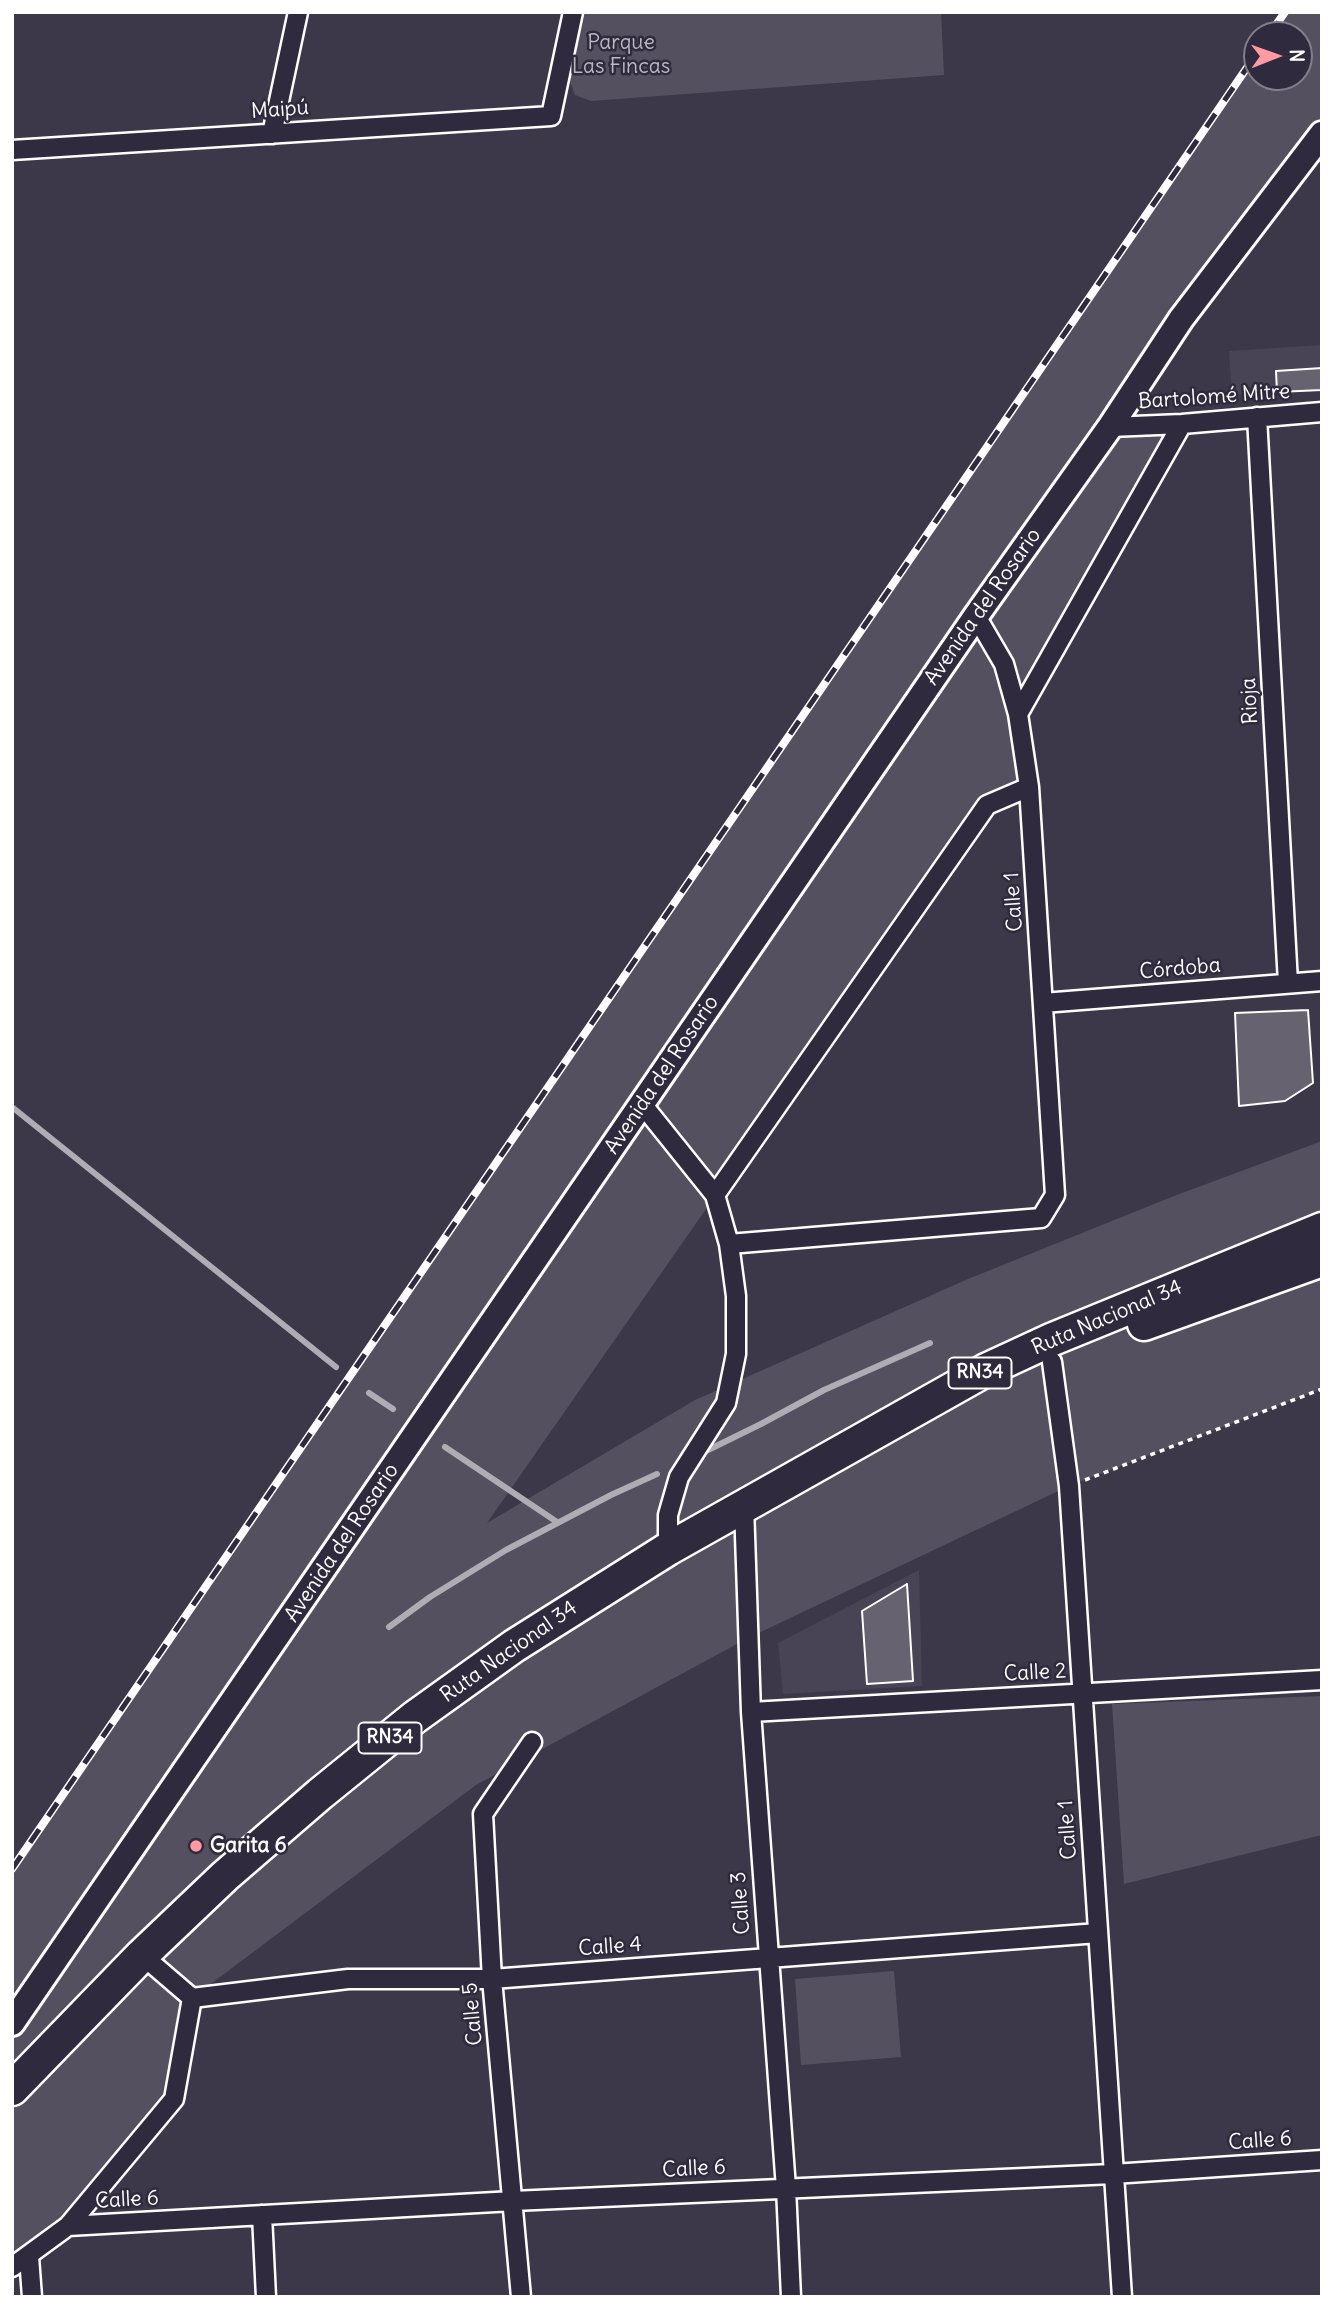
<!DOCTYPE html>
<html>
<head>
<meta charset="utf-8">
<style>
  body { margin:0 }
  #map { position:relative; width:1334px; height:2309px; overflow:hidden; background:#3c3749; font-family:Delius,sans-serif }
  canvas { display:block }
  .frame { position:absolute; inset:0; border:14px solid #fff; pointer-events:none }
  .north { position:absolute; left:1243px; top:21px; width:70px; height:70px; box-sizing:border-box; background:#2f2a3d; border:2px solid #827f8b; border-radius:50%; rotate:89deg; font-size:19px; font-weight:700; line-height:28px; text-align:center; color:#fff }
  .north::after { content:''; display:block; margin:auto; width:24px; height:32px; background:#ff9aa2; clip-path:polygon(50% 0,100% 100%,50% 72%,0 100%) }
</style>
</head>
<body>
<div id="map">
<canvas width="1334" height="2309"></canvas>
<div class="frame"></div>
<div class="north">N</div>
</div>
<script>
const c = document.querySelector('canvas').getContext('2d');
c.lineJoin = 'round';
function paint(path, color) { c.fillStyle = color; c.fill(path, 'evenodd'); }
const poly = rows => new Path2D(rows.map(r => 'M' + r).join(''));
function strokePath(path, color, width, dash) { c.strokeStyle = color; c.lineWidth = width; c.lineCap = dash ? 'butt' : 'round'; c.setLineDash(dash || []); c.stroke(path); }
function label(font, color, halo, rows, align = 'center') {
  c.font = font + ' Delius,sans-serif'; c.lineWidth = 5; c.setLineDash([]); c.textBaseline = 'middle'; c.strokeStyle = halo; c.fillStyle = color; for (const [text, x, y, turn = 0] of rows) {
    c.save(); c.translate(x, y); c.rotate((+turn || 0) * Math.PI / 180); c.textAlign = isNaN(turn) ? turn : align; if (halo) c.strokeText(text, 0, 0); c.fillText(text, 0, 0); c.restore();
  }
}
const built = poly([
  [1322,345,1322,390,1232,395,1229,351],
  [919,1570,922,1686,783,1694,778,1643]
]);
const green = poly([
  [585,12,941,12,944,75,591,101,575,95,569,79],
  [1285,12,1322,12,1322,134,1110,426,1182,424,1018,713,1029,787,987,806,487,1523,695,1400,968,1279,1174,1196,1322,1141,1322,1389,1069,1486,748,1638,476,1785,192,1998,174,2099,68,2226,12,2267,12,1869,1257,53,1257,77,1299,77,1299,35,1269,35],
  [1322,1696,1322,1835,1124,1884,1112,1704],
  [894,1971,901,2057,801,2065,795,1979]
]);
const stream = poly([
  [12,1107,336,1367],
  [369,1393,393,1409],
  [445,1447,557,1522],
  [704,1452,761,1424,824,1390,930,1343],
  [389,1627,430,1597,506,1550,611,1495,657,1474]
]);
const building = poly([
  [1322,368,1322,390,1277,392,1276,371,1322,368],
  [1308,1010,1313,1083,1285,1101,1239,1106,1235,1013,1308,1010],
  [907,1584,913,1681,867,1684,862,1611,907,1584]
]);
const path = poly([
  [1085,1480,1322,1389]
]);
const street = poly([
  [272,134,298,12],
  [12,150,551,116,573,12],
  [1257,417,1288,983],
  [1110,427,1182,424,1322,412],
  [1018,714,1182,424],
  [1043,1003,1322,981],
  [642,1104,715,1195,729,1244,736,1296,736,1354,726,1403,679,1477,668,1515,668,1549],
  [715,1195,987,805,1029,787],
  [729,1244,1041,1218,1055,1195,1029,787,1018,714,1004,664,976,616],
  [1052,1362,1069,1486,1122,2297],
  [744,1506,751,1712,786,2188,791,2297],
  [751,1712,1322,1680],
  [142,1955,192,1998,348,1979,492,1979,1098,1933],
  [262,2215,266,2297],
  [68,2226,513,2201,1113,2174,1322,2160],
  [29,2257,32,2297],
  [12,2267,68,2226,174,2099,192,1998],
  [521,2297,492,1979,483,1814,532,1742]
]);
const secondary = poly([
  [12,2023,976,616,1110,427,1181,319,1322,134]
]);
const highway = poly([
  [1144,1324,1322,1260],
  [12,2089,142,1955,225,1876,320,1794,415,1717,514,1646,668,1549,986,1370,1053,1339,1322,1229]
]);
const rail = poly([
  [1269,35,1285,12],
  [12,1869,1257,53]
]);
const markers = [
  [196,1846,7,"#ff9aa2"]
];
const shields = [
  [980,1373,63],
  [390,1738,63]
];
const shieldNames = [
  ["RN34",980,1373],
  ["RN34",390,1738]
];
const parkNames = [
  ["Parque",621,43],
  ["Las Fincas",621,67]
];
const streetNames = [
  ["Maipú",280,110,-4],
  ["Bartolomé Mitre",1214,397,-4],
  ["Avenida del Rosario",983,607,-55],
  ["Rioja",1250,701,-93],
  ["Calle 1",1014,902,-94],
  ["Córdoba",1180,969,-5],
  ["Avenida del Rosario",662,1075,-56],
  ["Ruta Nacional 34",1107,1318,-23],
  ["Avenida del Rosario",342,1543,-56],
  ["Ruta Nacional 34",509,1652,-35],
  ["Calle 2",1035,1673,-3],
  ["Calle 1",1068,1830,-94],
  ["Calle 3",741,1903,-94],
  ["Calle 4",610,1947,-4],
  ["Calle 5",473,2014,-95],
  ["Calle 6",1260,2141,-4],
  ["Calle 6",694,2169,-3],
  ["Calle 6",127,2200,-3]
];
const poiNames = [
  ["Garita 6",210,1846]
];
paint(built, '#494455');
paint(green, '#555060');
strokePath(stream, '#afadb4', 6);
paint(building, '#666270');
strokePath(building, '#fff', 2);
strokePath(street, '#fff', 23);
strokePath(secondary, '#fff', 30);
strokePath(highway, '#fff', 37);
strokePath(path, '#fff', 3.5, [5, 5]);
strokePath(street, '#2f2a3d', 18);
strokePath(secondary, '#2f2a3d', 24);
strokePath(highway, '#2f2a3d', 32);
strokePath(rail, '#fff', 8);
strokePath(rail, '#2f2a3d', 5, [16]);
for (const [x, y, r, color] of markers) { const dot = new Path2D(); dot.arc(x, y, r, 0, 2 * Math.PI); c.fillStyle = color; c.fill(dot); strokePath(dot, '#2f2a3d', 2.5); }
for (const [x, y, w] of shields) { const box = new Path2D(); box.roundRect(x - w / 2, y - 15.5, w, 31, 5); c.fillStyle = '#2f2a3d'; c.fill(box); strokePath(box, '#fff', 2); }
label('bold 19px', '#fff', null, shieldNames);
label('21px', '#bbb9bf', '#2f2a3d', parkNames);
label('21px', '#fff', '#2f2a3d', streetNames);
label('bold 21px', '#fff', '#2f2a3d', poiNames, 'left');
</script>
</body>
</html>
